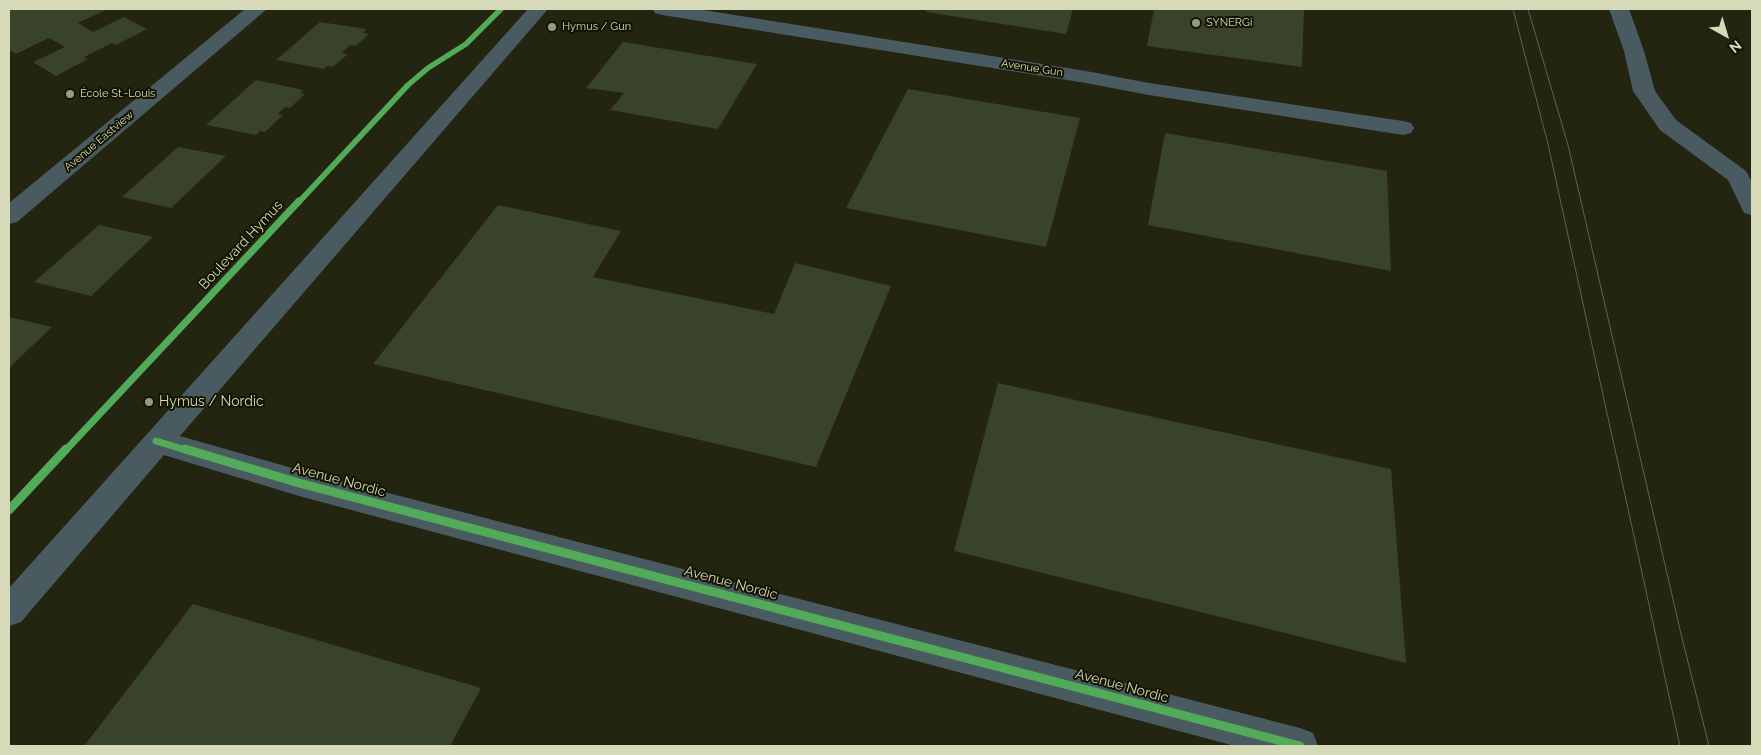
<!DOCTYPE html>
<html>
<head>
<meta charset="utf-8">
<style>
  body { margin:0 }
  #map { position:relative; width:1761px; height:755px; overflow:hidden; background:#232511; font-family:Raleway,sans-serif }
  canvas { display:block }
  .frame { position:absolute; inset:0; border:10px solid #d6dab8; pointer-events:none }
  .north { position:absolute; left:1701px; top:10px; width:50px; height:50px; -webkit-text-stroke:4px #131500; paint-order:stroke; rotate:141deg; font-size:14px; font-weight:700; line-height:20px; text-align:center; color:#d6dab8 }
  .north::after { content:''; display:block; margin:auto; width:18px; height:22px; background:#d6dab8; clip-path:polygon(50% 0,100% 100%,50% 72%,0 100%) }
</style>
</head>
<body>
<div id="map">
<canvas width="1761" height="755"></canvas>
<div class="frame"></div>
<div class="north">N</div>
</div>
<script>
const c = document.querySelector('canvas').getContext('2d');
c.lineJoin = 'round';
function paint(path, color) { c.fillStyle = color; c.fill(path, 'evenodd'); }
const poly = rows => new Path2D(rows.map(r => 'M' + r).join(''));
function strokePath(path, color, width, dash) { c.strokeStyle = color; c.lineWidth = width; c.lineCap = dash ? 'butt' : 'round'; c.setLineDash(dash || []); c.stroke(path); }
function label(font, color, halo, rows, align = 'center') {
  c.font = font + ' Raleway,sans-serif'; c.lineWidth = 4; c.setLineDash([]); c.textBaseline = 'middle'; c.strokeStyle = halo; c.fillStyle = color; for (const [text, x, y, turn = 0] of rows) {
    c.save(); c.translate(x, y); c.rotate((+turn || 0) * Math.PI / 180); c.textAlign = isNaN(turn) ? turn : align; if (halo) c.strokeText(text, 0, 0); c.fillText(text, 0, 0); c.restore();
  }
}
const building = poly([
  [9,9,108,9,78,23,93,32,124,17,147,29,116,45,112,43,84,57,88,59,56,76,33,62,65,47,49,38,16,54,9,50],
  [927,9,1073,9,1066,34,926,12],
  [1154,9,1304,9,1302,67,1147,46],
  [320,22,366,29,363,33,369,34,356,46,350,45,342,53,348,54,333,67,327,66,324,69,276,60],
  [623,42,757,64,718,129,610,110,624,93,586,88],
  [256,80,304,90,300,93,305,94,290,108,285,107,278,114,283,115,265,132,260,131,256,135,206,125],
  [908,89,1080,118,1046,247,846,208],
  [1165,133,1387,171,1391,271,1148,225],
  [178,147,226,156,171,208,122,197],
  [498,205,621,231,593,277,774,314,795,263,891,286,816,467,373,364],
  [99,225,153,237,91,296,34,282],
  [9,317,52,327,9,368],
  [998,383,1391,469,1406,663,954,551],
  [193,604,481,688,450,746,84,746]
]);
const minor = poly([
  [245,9,267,9,17,222,9,224,9,203,245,9],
  [528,9,548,9,180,436,299,470,1300,728,1313,733,1318,746,1235,746,299,496,164,455,21,622,9,626,9,588,528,9],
  [652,9,697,9,1086,71,1149,83,1403,121,1411,123,1414,128,1411,133,1403,135,1149,95,1086,83,662,15,655,13,652,9],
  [1609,9,1629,9,1644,51,1655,91,1676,120,1746,171,1752,182,1752,215,1744,213,1728,180,1660,130,1633,91,1624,51,1609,9]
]);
const tram = poly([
  [1513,9,1548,144,1680,746],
  [1528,9,1568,145,1681,634,1709,746]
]);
const cyclewayFar2 = poly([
  [298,203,408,85,428,68,466,44,501,9]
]);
const cyclewayFar1 = poly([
  [156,441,189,451],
  [65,451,299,201]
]);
const cycleway = poly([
  [185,449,299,483,1300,746],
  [9,510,66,449]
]);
const markers = [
  [1196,23,5,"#979b7e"],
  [552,27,5,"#979b7e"],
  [70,94,5,"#979b7e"],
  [149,402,5,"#979b7e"]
];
const farPoinames = [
  ["SYNERGi",1206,23],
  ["Hymus / Gun",562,27],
  ["École St.-Louis",80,94]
];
const farStreetnames = [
  ["Avenue Gun",1032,68,9],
  ["Avenue Eastview",99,141,-40]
];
const streetNames = [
  ["Boulevard Hymus",241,245,-47],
  ["Avenue Nordic",339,480,15],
  ["Avenue Nordic",731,583,15],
  ["Avenue Nordic",1122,686,15]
];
const poiNames = [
  ["Hymus / Nordic",159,402]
];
paint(building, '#39422a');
paint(minor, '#495b61');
strokePath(tram, '#586361', 1);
strokePath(cyclewayFar2, '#51ab58', 5.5);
strokePath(cyclewayFar1, '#51ab58', 7);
strokePath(cycleway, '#51ab58', 9);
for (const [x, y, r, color] of markers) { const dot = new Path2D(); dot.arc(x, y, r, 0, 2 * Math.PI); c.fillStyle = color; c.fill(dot); strokePath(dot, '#131500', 2); }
label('11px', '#d6dab8', '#131500', farPoinames, 'left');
label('11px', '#d6dab8', '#131500', farStreetnames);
label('14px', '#d6dab8', '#131500', streetNames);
label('14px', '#d6dab8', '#131500', poiNames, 'left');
</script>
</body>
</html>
